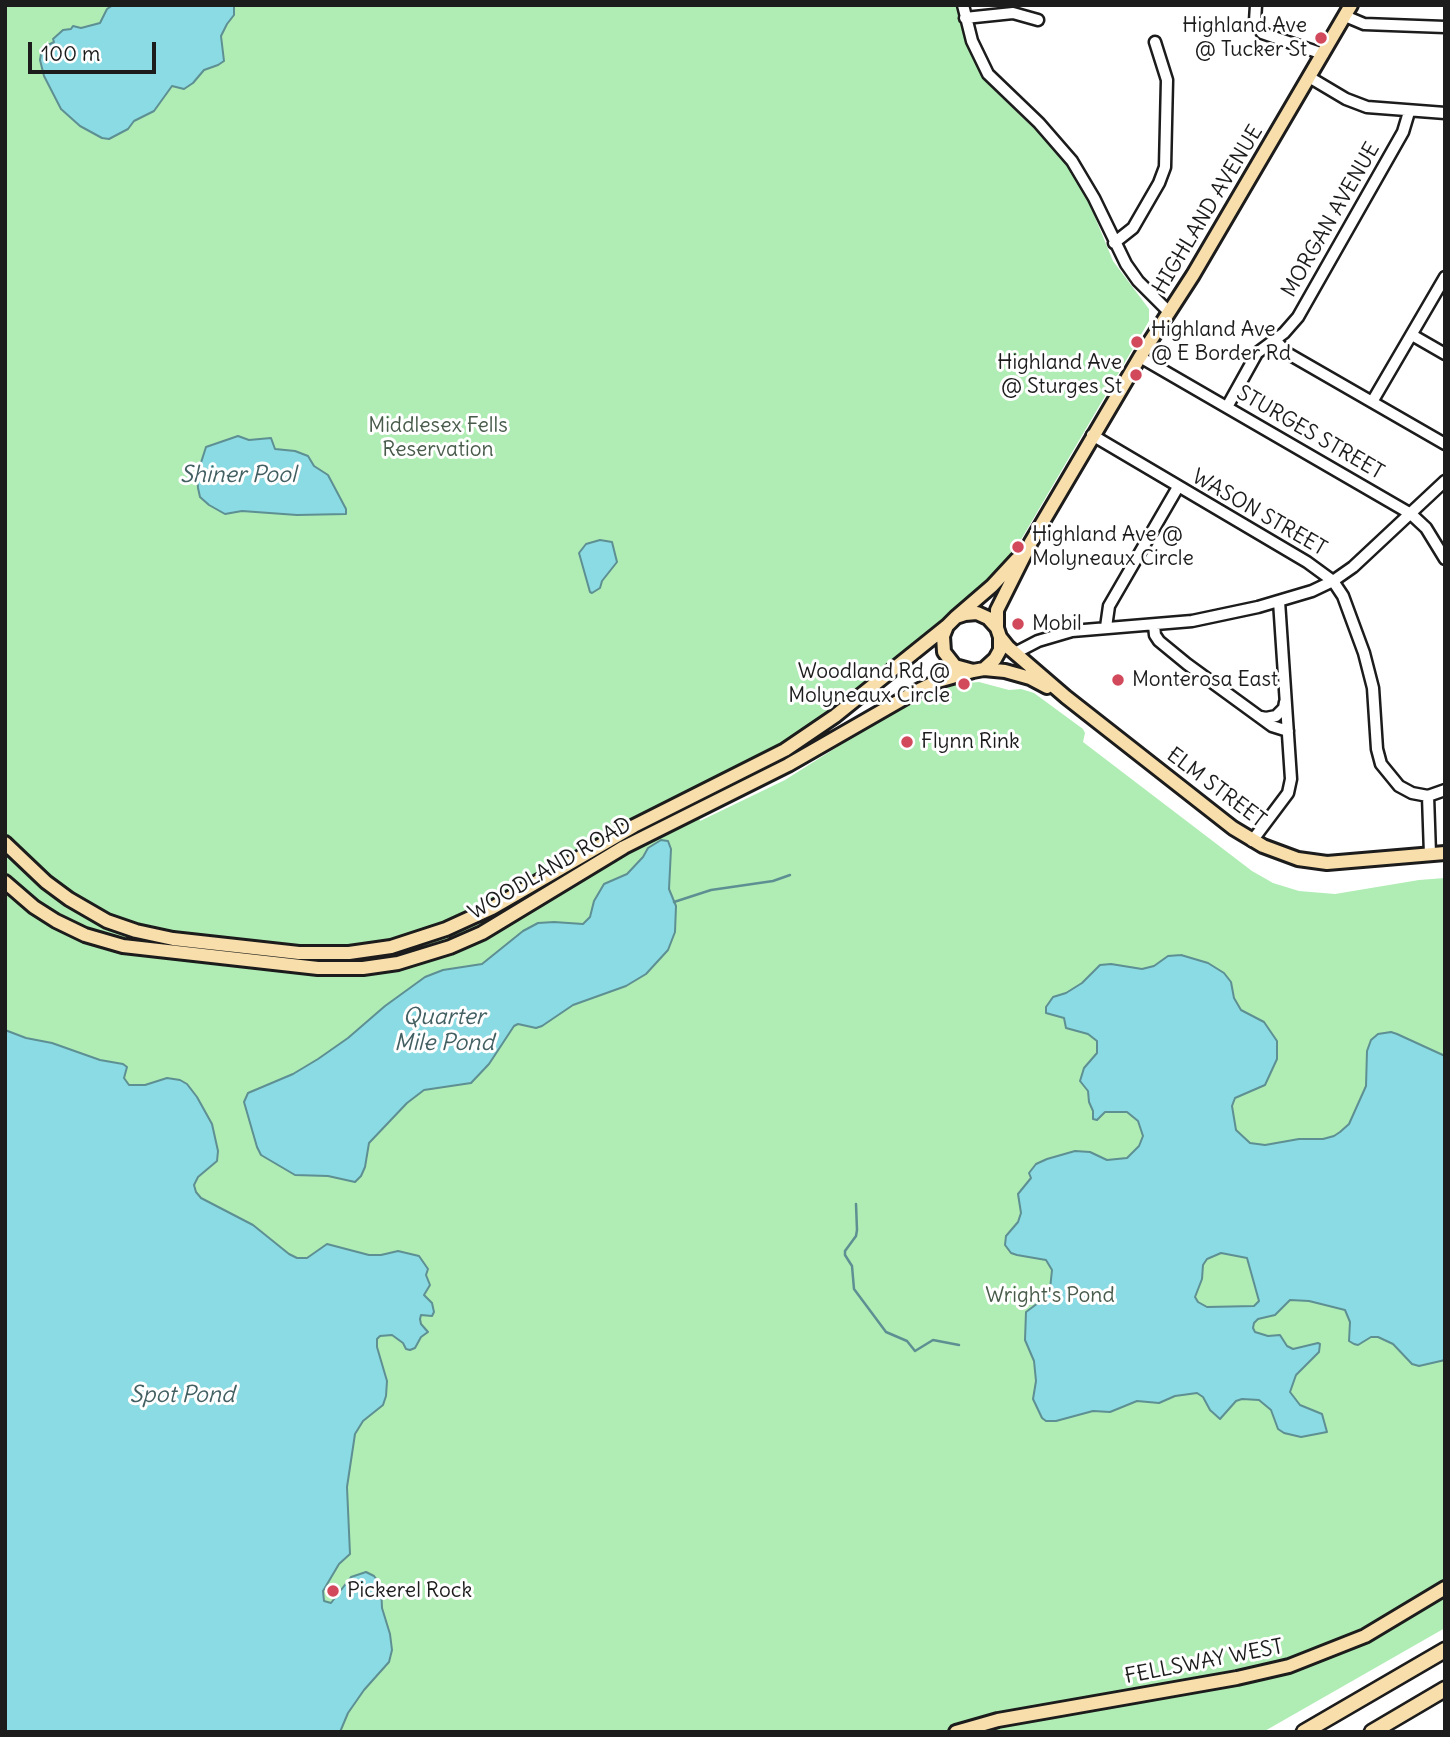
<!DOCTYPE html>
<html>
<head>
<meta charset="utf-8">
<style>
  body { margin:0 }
  #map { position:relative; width:1450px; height:1737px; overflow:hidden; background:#fff; font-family:Delius,sans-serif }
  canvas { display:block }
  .frame { position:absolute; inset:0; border:7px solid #1c1c1c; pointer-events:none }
  .scale { position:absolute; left:28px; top:42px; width:128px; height:32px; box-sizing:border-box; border:4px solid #1c1c1c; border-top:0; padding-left:9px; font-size:21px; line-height:24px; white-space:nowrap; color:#1c1c1c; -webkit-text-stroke:5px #fff; paint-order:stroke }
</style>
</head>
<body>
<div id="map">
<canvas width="1450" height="1737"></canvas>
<div class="frame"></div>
<div class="scale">100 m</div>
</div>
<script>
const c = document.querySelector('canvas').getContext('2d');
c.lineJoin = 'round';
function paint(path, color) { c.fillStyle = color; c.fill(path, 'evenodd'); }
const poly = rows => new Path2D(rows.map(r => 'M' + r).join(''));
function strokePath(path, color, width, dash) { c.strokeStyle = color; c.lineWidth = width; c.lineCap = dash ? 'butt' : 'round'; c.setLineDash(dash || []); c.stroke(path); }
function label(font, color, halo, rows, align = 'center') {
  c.font = font + ' Delius,sans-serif'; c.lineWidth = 6; c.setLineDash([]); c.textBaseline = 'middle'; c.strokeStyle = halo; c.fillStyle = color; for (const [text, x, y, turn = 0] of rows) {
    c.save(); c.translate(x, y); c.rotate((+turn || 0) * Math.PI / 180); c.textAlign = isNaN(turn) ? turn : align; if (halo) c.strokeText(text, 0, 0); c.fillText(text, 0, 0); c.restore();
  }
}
const green = poly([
  [5,5,956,5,967,46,978,68,992,88,1047,141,1073,174,1090,205,1113,261,1149,309,1149,321,1005,567,975,597,917,640,832,712,769,752,692,789,700,821,785,780,905,704,957,684,979,682,1009,690,1021,689,1034,693,1083,729,1085,733,1083,742,1252,871,1273,883,1299,891,1335,894,1419,880,1445,878,1445,1628,1263,1732,5,1732]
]);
const water = poly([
  [113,5,234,5,234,15,227,24,221,36,224,61,218,65,204,70,193,83,184,89,172,86,154,111,134,121,128,129,109,139,102,138,80,126,61,109,44,76,40,60,42,48,54,42,53,39,63,30,71,29,73,26,81,28,100,23,107,9,113,5],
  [238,436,249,440,271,438,275,449,295,451,308,456,314,466,328,475,346,509,346,514,297,515,242,511,225,514,209,505,200,497,198,488,197,475,206,447,238,436],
  [600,540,612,542,617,562,602,581,600,588,592,593,590,592,579,553,586,544,600,540],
  [661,840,668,841,671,849,669,889,676,906,675,932,668,950,646,974,626,986,573,1005,542,1026,536,1028,518,1024,514,1026,489,1064,471,1083,424,1090,407,1103,369,1143,365,1167,361,1176,355,1182,328,1176,295,1175,261,1155,257,1147,244,1102,248,1093,293,1074,318,1059,348,1038,385,1006,425,977,443,970,482,964,523,931,538,923,554,922,583,924,590,917,594,901,604,884,627,874,643,857,648,848,661,840],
  [1181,955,1208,963,1224,973,1231,982,1234,998,1241,1010,1264,1022,1277,1041,1277,1059,1265,1085,1235,1098,1232,1106,1236,1130,1250,1143,1265,1145,1299,1139,1323,1139,1334,1136,1340,1132,1349,1124,1366,1086,1367,1051,1371,1040,1378,1034,1391,1032,1397,1034,1445,1056,1445,1360,1419,1366,1412,1364,1393,1344,1378,1337,1371,1337,1358,1345,1354,1344,1349,1341,1350,1322,1345,1310,1309,1301,1290,1300,1275,1315,1258,1319,1254,1323,1253,1328,1255,1332,1268,1336,1280,1335,1287,1346,1293,1349,1318,1343,1320,1344,1319,1352,1296,1375,1290,1392,1300,1405,1322,1414,1327,1432,1301,1437,1284,1433,1278,1429,1271,1410,1259,1400,1242,1399,1236,1401,1220,1419,1210,1410,1203,1397,1197,1393,1175,1396,1159,1403,1137,1401,1110,1412,1093,1411,1056,1421,1046,1421,1042,1418,1033,1399,1036,1381,1034,1361,1025,1340,1026,1312,1042,1300,1050,1289,1052,1270,1046,1260,1017,1255,1011,1253,1005,1245,1006,1236,1018,1222,1021,1213,1018,1194,1031,1178,1029,1173,1036,1164,1047,1159,1075,1151,1090,1152,1107,1160,1127,1158,1139,1146,1143,1136,1138,1121,1127,1112,1105,1112,1097,1120,1093,1119,1093,1111,1089,1102,1088,1091,1080,1081,1084,1068,1097,1053,1097,1041,1088,1034,1066,1028,1064,1018,1046,1013,1046,1007,1053,997,1066,993,1082,983,1100,965,1111,964,1142,969,1154,966,1168,956,1181,955],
  [1221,1253,1247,1258,1259,1301,1254,1306,1207,1307,1198,1302,1195,1297,1202,1279,1203,1265,1207,1259,1221,1253],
  [5,1030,26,1038,52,1043,100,1060,123,1064,127,1067,124,1078,129,1085,145,1085,167,1078,180,1080,187,1084,197,1097,212,1124,218,1151,217,1161,198,1177,194,1185,196,1192,201,1198,253,1225,289,1254,297,1258,307,1258,327,1244,369,1255,381,1255,398,1251,419,1256,428,1269,426,1275,430,1285,424,1295,432,1303,434,1312,432,1316,421,1315,420,1319,421,1324,428,1332,421,1337,415,1348,410,1350,406,1349,403,1343,392,1335,380,1336,377,1339,377,1347,387,1381,386,1396,383,1405,363,1421,355,1434,347,1487,350,1554,339,1564,323,1591,324,1601,331,1603,351,1577,366,1572,374,1576,381,1585,382,1608,390,1634,392,1650,389,1662,364,1690,348,1713,340,1732,5,1732,5,1030]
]);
const stream = poly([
  [674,902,711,890,773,881,790,875],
  [856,1204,857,1230,856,1236,845,1251,845,1255,852,1266,854,1289,886,1332,907,1341,915,1351,933,1340,959,1345]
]);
const minor = poly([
  [963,5,972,41,988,74,1039,123,1072,161,1094,198,1126,264,1138,281,1169,312],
  [1256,5,1255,21,1262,33,1323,54],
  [1345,16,1364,24,1445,27],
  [965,18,1013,13,1038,20],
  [1309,77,1346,99,1367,107,1445,113],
  [1114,243,1133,228,1159,183,1165,167,1167,80,1155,42],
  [1412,335,1445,354],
  [1275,340,1287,353,1445,444],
  [1140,357,1411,514,1426,528,1445,559],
  [1372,402,1445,277],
  [1227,407,1257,353,1284,333,1298,317,1403,132,1409,112],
  [1092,435,1307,562,1333,581,1343,596,1364,653,1373,688,1377,749,1381,764,1399,786,1412,793,1428,796],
  [1154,625,1155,635,1159,641,1187,664,1272,726,1288,731],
  [1106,627,1109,606,1178,487],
  [1015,653,1038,641,1072,631,1192,621,1258,607,1312,591,1333,581,1353,567,1445,481],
  [1261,717,1266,718,1276,716,1284,708,1285,702],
  [1252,841,1288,793,1291,779,1279,601],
  [1430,854,1428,796,1445,790]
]);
const major = poly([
  [956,617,965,614,977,613,988,618,997,628,1000,637,1000,650,995,659,984,669,973,671,955,666,944,652,943,636,947,626,956,617,992,586,1017,559],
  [997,628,997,610,1031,542,1140,357,1193,275,1351,5],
  [1000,637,1008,647,1066,697,1233,828,1263,846,1298,859,1327,863,1445,853],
  [984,669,1005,671,1030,678,1047,687],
  [5,843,46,882,69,899,107,921,136,931,173,939,299,953,349,953,391,947,446,929,492,908,634,826,785,750,835,716,947,626],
  [5,882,34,907,56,921,85,935,123,946,318,968,363,968,398,963,450,947,482,933,624,847,788,765,915,692,938,681,973,671],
  [956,1732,998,1720,1237,1678,1289,1666,1365,1636,1445,1588]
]);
const highway = poly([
  [1304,1732,1445,1650],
  [1372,1732,1445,1689]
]);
const markers = [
  [1321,38,7,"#d1495b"],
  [1137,342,7,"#d1495b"],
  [1136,375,7,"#d1495b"],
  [1018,547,7,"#d1495b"],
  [1018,624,7,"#d1495b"],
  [1118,680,7,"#d1495b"],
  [964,684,7,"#d1495b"],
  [907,742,7,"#d1495b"],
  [333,1591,7,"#d1495b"]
];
const poiNames = [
  ["Highland Ave",1307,26,"right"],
  ["@ Tucker St",1307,50,"right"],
  ["Highland Ave",1151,330],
  ["@ E Border Rd",1151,354],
  ["Highland Ave",1122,363,"right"],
  ["@ Sturges St",1122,387,"right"],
  ["Highland Ave @",1032,535],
  ["Molyneaux Circle",1032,559],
  ["Mobil",1032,624],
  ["Woodland Rd @",950,672,"right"],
  ["Molyneaux Circle",950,696,"right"],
  ["Monterosa East",1132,680],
  ["Flynn Rink",921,742],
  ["Pickerel Rock",347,1591]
];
const streetNames = [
  ["HIGHLAND AVENUE",1208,210,-59],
  ["MORGAN AVENUE",1331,220,-60],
  ["STURGES STREET",1310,433,30],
  ["WASON STREET",1259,513,30],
  ["ELM STREET",1216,788,37],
  ["WOODLAND ROAD",550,869,-30],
  ["FELLSWAY WEST",1204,1662,-11]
];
const parkNames = [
  ["Middlesex Fells",438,426],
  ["Reservation",438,450],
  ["Wright's Pond",1050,1296]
];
const waterNames = [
  ["Shiner Pool",238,475],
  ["Quarter",444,1017],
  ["Mile Pond",444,1043],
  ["Spot Pond",182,1395]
];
paint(green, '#afedb4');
paint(water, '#8adbe3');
strokePath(water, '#5e8f93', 2);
strokePath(stream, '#5e8f93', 2.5);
strokePath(minor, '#1c1c1c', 15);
strokePath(major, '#1c1c1c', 18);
strokePath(highway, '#1c1c1c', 19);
strokePath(minor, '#fff', 10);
strokePath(major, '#f8deab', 12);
strokePath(highway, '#f8deab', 14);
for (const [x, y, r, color] of markers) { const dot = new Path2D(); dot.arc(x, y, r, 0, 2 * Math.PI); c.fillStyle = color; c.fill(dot); strokePath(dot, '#fff', 2.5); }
label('21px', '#1c1c1c', '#fff', poiNames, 'left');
label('21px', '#1c1c1c', '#fff', streetNames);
label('21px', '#485b4a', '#fff', parkNames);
label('italic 23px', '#425f62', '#fff', waterNames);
</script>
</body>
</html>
